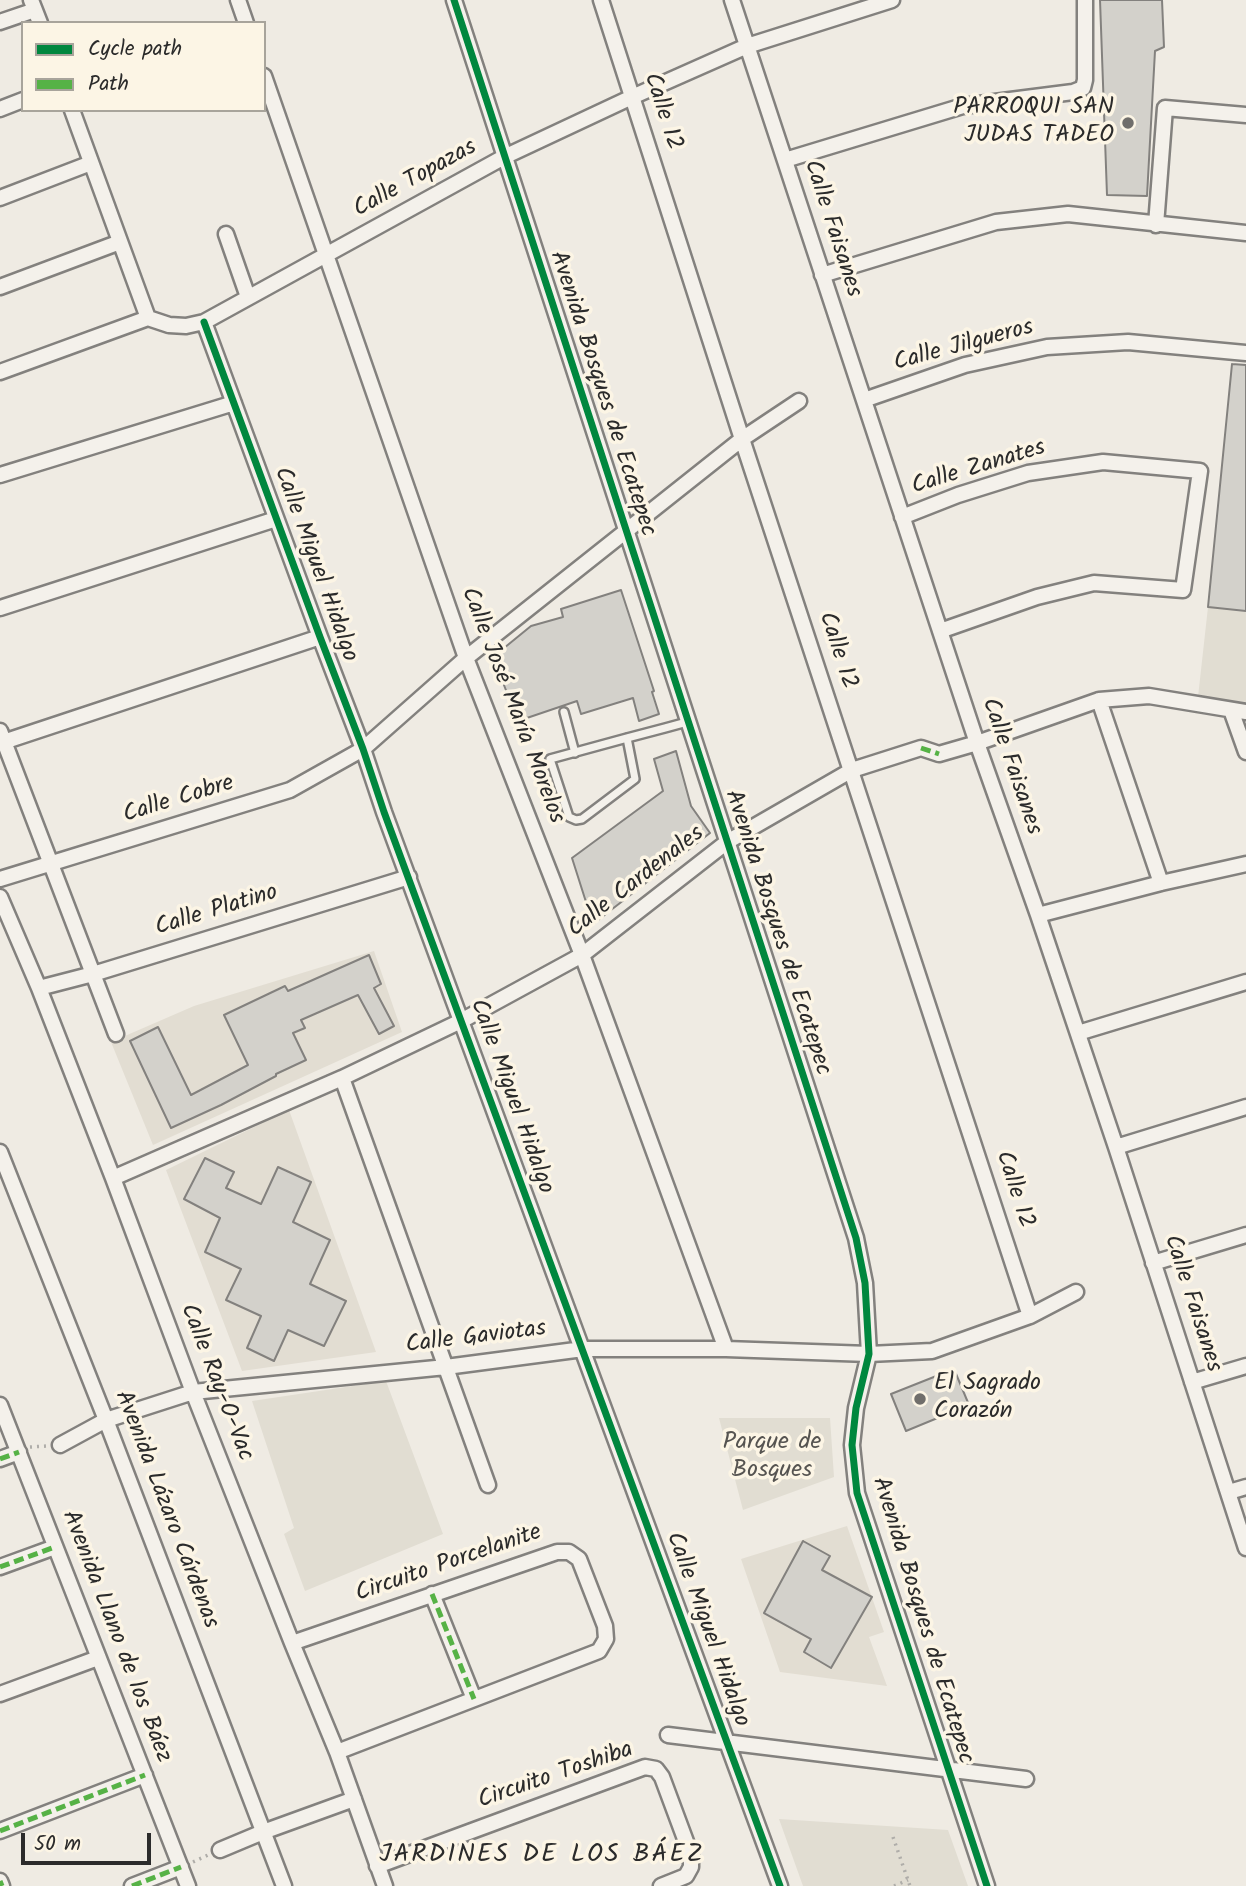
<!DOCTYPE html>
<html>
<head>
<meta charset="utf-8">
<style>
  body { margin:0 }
  #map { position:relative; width:1246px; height:1886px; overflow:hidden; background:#efebe3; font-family:Kalam,sans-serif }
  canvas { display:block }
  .legend { position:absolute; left:21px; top:21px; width:245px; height:91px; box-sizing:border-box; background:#fcf5e5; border:2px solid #a8a49b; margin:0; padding:9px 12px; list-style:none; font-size:21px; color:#2b2b2b }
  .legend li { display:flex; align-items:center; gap:14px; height:35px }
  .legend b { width:35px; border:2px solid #a8a49b }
  .scale { position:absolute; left:21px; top:1833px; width:130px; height:32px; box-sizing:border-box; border:4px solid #2b2b2b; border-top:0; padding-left:9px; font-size:21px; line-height:24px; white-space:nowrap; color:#2b2b2b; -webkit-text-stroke:5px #fcf5e5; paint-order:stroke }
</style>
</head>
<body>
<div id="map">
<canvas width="1246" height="1886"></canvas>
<ul class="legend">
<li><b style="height:9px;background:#00873e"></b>Cycle path</li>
<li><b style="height:9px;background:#56b246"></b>Path</li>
</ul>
<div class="scale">50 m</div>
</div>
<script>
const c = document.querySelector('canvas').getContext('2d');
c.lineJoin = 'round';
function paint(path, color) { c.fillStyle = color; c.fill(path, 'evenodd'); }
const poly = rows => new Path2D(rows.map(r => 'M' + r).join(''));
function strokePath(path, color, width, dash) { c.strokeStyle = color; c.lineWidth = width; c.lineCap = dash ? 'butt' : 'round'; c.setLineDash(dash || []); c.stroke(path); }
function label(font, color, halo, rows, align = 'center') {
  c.font = font + ' Kalam,sans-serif'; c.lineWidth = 7; c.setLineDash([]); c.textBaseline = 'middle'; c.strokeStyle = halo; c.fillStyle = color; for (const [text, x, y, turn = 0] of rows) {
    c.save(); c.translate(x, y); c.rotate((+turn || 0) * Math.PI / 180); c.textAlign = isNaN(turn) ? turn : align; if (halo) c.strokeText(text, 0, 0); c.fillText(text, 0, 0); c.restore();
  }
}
const built = poly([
  [374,951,402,1032,153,1145,111,1042,194,1006],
  [289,1110,376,1352,242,1371,166,1170],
  [847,1526,884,1632,869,1637,887,1686,780,1672,741,1559]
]);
const green = poly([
  [1208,607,1246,611,1246,702,1198,697],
  [386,1381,443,1534,305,1591,284,1534,294,1528,252,1401],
  [719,1418,830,1418,834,1477,743,1510],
  [779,1819,948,1830,968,1886,803,1886]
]);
const building = poly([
  [1100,0,1162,0,1164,47,1155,51,1147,196,1107,195,1100,0],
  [1232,364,1246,365,1246,611,1208,607,1232,364],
  [621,590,654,691,652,692,659,714,639,721,633,698,581,714,577,701,518,721,493,657,531,626,563,617,561,609,621,590],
  [676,751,691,806,710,833,593,924,572,858,663,791,654,759,676,751],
  [369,955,381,984,374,988,394,1026,379,1034,358,995,301,1020,305,1028,293,1033,306,1060,276,1074,276,1076,221,1105,171,1128,130,1041,158,1027,191,1095,248,1065,224,1015,285,986,288,991,369,955],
  [205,1158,234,1172,226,1188,261,1204,278,1167,311,1182,293,1222,330,1240,310,1284,346,1301,324,1346,288,1330,274,1361,247,1348,261,1316,226,1300,241,1269,205,1252,220,1218,184,1199,205,1158],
  [954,1369,969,1405,906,1431,891,1394,954,1369],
  [803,1541,830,1556,822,1570,872,1597,831,1668,804,1652,811,1639,764,1613,803,1541]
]);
const path = poly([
  [30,1447,47,1446],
  [893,1837,910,1886],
  [193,1862,208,1855],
  [894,1886,908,1880]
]);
const lane = poly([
  [564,712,575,753],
  [627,738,635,779,582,819,576,820,569,817,550,759,627,738,665,728,687,722]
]);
const street = poly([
  [31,0,40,23],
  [238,0,246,23],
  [454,0,856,1238,865,1283,869,1354,856,1408,852,1445,857,1493,987,1886],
  [601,0,742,439,1030,1316],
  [732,0,977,743,1038,915,1116,1147,1246,1548],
  [0,22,35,10],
  [264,76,466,658,582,955,726,1349],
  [0,109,23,100],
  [72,110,148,318],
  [785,160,963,106,1073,92,1083,88,1085,80,1085,0],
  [0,198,91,163],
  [1156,225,1165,108,1246,115],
  [226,234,248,297],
  [822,275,996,222,1068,214,1246,233],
  [0,287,120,242],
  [148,318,169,325,186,326,204,322,504,157,632,97,747,46,892,0],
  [204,322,320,637,363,749,384,812,780,1886],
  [0,372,148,318],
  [864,400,965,365,1047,347,1128,342,1246,353],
  [0,475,234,403],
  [902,517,958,495,1028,473,1103,462,1200,471,1183,590,1094,583,1037,597,940,631],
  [0,608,276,519],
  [1099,700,1161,883],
  [1231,710,1246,752],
  [0,731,116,1034],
  [0,743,320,637],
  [0,879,290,790,363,749,466,658,742,439,799,401],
  [0,897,39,988,113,1178,193,1392,292,1643,337,1752,385,1886],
  [1038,915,1161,883,1246,864],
  [39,988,93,974,409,877],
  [1078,1033,1246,982],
  [342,1078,488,1485],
  [1116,1147,1246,1107],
  [0,1152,106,1420,284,1886],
  [113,1178,342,1078,461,1021,582,955,727,842,852,770,921,748,939,754,977,743,1099,700,1149,696,1246,712],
  [1153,1263,1246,1235],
  [1192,1382,1246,1366],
  [0,1405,188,1886],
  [60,1445,106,1420,193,1392,446,1367,583,1349,726,1349,869,1354,932,1351,1030,1316,1076,1292],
  [0,1459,19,1452],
  [1229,1492,1246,1487],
  [0,1567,55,1547],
  [432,1594,474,1699],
  [292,1643,557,1552,569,1552,579,1559,605,1626,606,1639,599,1651,337,1752],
  [0,1694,98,1658],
  [668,1735,1026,1779],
  [0,1831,145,1775],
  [220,1850,263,1832,354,1799],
  [377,1866,645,1767,656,1769,662,1777,691,1855,691,1867,686,1876,661,1886],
  [0,1881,2,1886],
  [132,1886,181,1867]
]);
const quiet = poly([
  [921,748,939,754],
  [0,1459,19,1452],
  [0,1567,55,1547],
  [432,1594,474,1699],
  [0,1831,145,1775],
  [0,1881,2,1886],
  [132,1886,181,1867]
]);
const cycleway = poly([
  [454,0,856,1238,865,1283,869,1354,856,1408,852,1445,857,1493,987,1886],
  [204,322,320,637,363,749,384,812,780,1886]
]);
const markers = [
  [1128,123,7,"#706e6b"],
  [920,1399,7,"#706e6b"]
];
const poiNames = [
  ["PARROQUI SAN",1114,109],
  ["JUDAS TADEO",1114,137],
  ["El Sagrado",934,1385,"left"],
  ["Corazón",934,1413,"left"]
];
const streetNames = [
  ["Calle 12",661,112,72],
  ["Calle Topazas",416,180,-29],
  ["Calle Faisanes",831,229,72],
  ["Calle Jilgueros",964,347,-15],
  ["Avenida Bosques de Ecatepec",601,394,72],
  ["Calle Zanates",979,469,-17],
  ["Calle Miguel Hidalgo",314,565,70],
  ["Calle 12",836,651,72],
  ["Calle José María Morelos",511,706,69],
  ["Calle Faisanes",1010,767,71],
  ["Calle Cobre",179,801,-17],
  ["Calle Cardenales",637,883,-38],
  ["Calle Platino",217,912,-17],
  ["Avenida Bosques de Ecatepec",776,933,72],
  ["Calle Miguel Hidalgo",510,1097,70],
  ["Calle 12",1013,1190,72],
  ["Calle Faisanes",1191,1304,72],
  ["Calle Gaviotas",476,1339,-7],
  ["Calle Ray-O-Vac",215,1383,69],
  ["Avenida Lázaro Cárdenas",165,1510,69],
  ["Circuito Porcelanite",449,1565,-19],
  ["Avenida Bosques de Ecatepec",921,1621,73],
  ["Calle Miguel Hidalgo",706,1630,70],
  ["Avenida Llano de los Báez",115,1637,69],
  ["Circuito Toshiba",556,1777,-19]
];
const parkNames = [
  ["Parque de",772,1444],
  ["Bosques",772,1472]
];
const neighbourhoodNames = [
  ["JARDINES DE LOS BÁEZ",542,1857]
];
paint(built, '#e2ddd2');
paint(green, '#e1ddd2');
paint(building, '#d3d1cb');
strokePath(building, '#83817e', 2);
strokePath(lane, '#83817e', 12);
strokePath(street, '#83817e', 19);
strokePath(path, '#afada9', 3.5, [2, 5]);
strokePath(lane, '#f4f1eb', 7);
strokePath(street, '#f4f1eb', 14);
strokePath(quiet, '#56b246', 5, [10, 5]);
strokePath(cycleway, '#00873e', 7);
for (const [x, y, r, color] of markers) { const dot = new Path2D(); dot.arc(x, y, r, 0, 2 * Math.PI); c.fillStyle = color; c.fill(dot); strokePath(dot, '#fcf5e5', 2.5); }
label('24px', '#2b2b2b', '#fcf5e5', poiNames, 'right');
label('24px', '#2b2b2b', '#fcf5e5', streetNames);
label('24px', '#565451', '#fcf5e5', parkNames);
c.letterSpacing = '2px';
label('26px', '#2b2b2b', '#fcf5e5', neighbourhoodNames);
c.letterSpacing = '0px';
</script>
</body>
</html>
